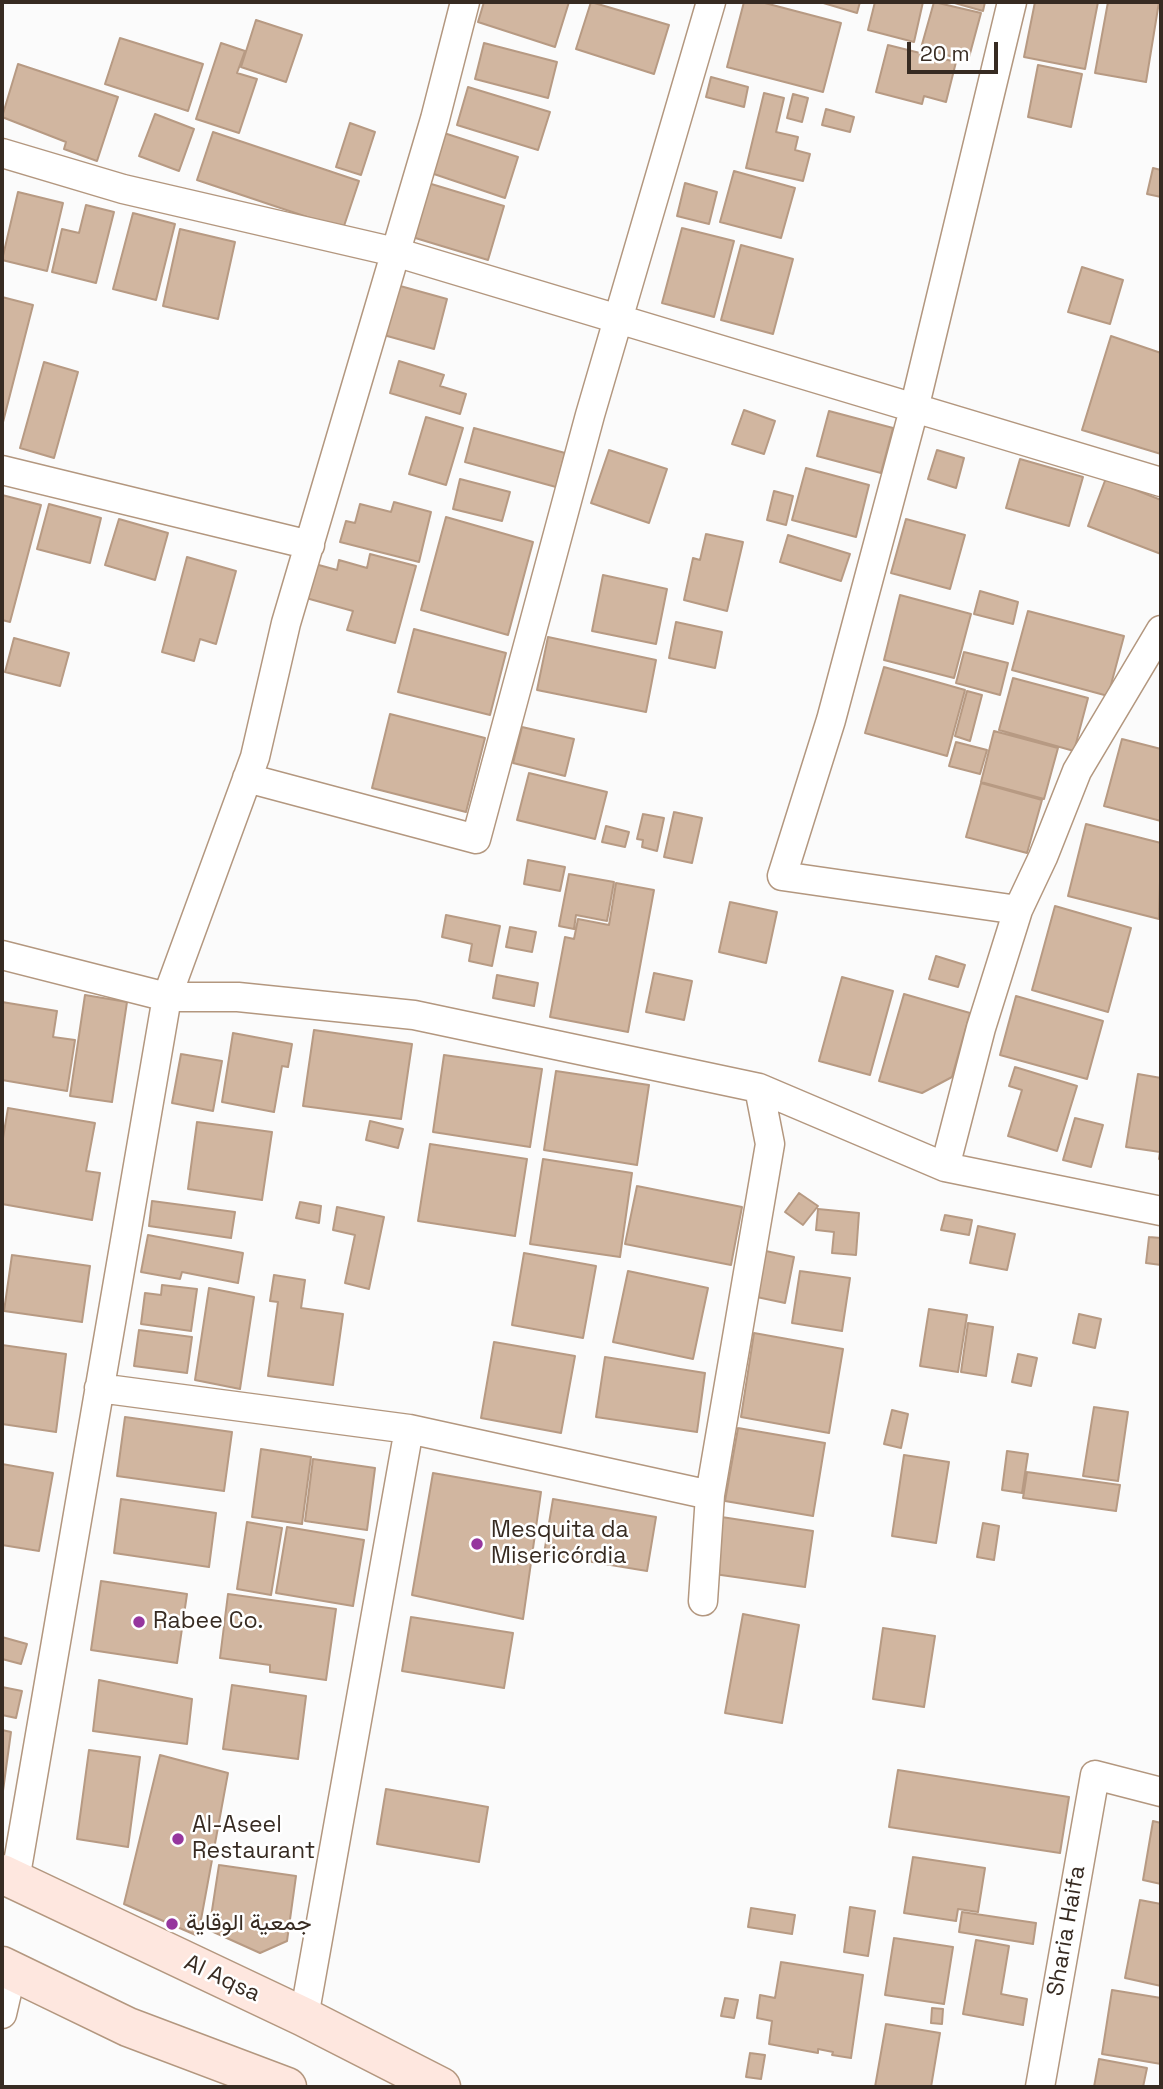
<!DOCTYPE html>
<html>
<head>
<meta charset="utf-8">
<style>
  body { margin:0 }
  #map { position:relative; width:1163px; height:2089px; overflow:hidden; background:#fbfbfb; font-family:"Space Grotesk",sans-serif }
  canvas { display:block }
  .frame { position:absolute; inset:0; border:4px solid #372b22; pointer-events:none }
  .scale { position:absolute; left:907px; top:42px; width:91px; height:32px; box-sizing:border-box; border:4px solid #372b22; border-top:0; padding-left:9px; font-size:21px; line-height:24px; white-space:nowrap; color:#372b22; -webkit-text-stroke:5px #fff; paint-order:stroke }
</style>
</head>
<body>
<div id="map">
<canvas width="1163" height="2089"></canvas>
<div class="frame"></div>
<div class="scale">20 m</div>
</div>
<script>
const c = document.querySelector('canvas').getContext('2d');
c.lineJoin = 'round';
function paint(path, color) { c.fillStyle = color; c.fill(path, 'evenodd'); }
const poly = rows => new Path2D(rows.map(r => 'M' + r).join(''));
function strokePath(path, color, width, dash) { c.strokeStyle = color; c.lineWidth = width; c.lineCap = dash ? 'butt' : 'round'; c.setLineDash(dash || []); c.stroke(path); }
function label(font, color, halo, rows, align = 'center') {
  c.font = font + ' "Space Grotesk",Vazirmatn,sans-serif'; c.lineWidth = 5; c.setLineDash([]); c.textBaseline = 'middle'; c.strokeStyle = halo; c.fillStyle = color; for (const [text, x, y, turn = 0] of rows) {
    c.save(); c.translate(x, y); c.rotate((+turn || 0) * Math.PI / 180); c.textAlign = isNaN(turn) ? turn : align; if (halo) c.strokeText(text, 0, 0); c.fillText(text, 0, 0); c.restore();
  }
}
const building = poly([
  [484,2,569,2,555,47,478,22,484,2],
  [591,2,669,25,654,74,576,49,591,2],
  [744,2,761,2,841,23,823,92,727,67,744,2],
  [820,2,860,2,857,13,820,2],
  [875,2,923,2,914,42,868,30,875,2],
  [934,2,981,13,968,61,921,48,934,2],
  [951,2,985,2,983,11,951,2],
  [1035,2,1098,2,1085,69,1024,57,1035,2],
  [1108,2,1159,2,1146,82,1095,73,1108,2],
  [256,20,302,35,286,82,241,67,256,20],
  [120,38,203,64,188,111,105,84,120,38],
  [221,43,245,51,237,73,257,79,239,133,196,119,221,43],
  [484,43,557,62,548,98,475,79,484,43],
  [888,45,956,62,946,102,924,96,922,104,876,92,888,45],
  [18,64,118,97,97,161,64,149,66,142,2,117,18,64],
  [1038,65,1082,74,1071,127,1028,117,1038,65],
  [711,77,748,87,744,107,706,97,711,77],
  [468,87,550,112,538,150,457,125,468,87],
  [764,93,784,98,776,132,798,137,795,150,810,154,803,181,746,168,764,93],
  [793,94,808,98,802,122,787,118,793,94],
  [826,109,854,117,850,132,822,125,826,109],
  [155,114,194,129,179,171,139,156,155,114],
  [350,123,375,132,361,175,336,167,350,123],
  [213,132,359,181,343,229,197,180,213,132],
  [444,133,518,157,505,198,431,173,444,133],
  [1153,168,1161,170,1161,197,1147,194,1153,168],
  [734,171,795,188,781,238,720,222,734,171],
  [428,183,504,206,488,260,412,237,428,183],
  [685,183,717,192,709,224,677,216,685,183],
  [18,192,63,203,47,271,2,260,18,192],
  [86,205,114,212,96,283,52,272,62,229,79,233,86,205],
  [133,213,175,224,156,300,113,289,133,213],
  [682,228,734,241,714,317,662,303,682,228],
  [180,229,235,242,218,319,163,306,180,229],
  [741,245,793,259,773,334,721,320,741,245],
  [1082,267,1123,280,1110,324,1068,312,1082,267],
  [393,284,447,299,434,349,380,334,393,284],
  [2,297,33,305,2,426,2,297],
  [1111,336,1161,353,1161,454,1082,430,1111,336],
  [399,361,444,375,440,386,466,394,460,414,390,393,399,361],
  [44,362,78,372,54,458,20,448,44,362],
  [744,410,775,421,764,454,732,444,744,410],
  [829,411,893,428,881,473,817,456,829,411],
  [426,417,463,428,446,485,409,474,426,417],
  [474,428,565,453,556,487,465,462,474,428],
  [609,450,667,469,649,523,591,503,609,450],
  [937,450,964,458,956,488,928,479,937,450],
  [1020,459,1083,477,1069,526,1006,508,1020,459],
  [806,468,869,485,856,537,792,520,806,468],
  [1106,478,1161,500,1161,554,1088,526,1106,478],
  [460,479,510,492,502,521,453,509,460,479],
  [774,491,793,496,786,525,767,520,774,491],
  [2,495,41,505,10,622,2,620,2,495],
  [394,502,431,512,419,562,340,542,346,521,355,523,360,504,391,512,394,502],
  [49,504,101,518,90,563,37,549,49,504],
  [446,517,533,542,508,635,421,610,446,517],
  [119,519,168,533,155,580,105,565,119,519],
  [906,519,965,535,950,589,891,573,906,519],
  [706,534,743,542,727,611,684,600,693,558,700,560,706,534],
  [788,535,850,554,841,581,780,562,788,535],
  [370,554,416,566,395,643,347,630,353,611,306,598,315,564,337,570,339,560,367,568,370,554],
  [187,557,236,571,216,644,200,639,194,661,162,652,187,557],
  [603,575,667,589,656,644,592,631,603,575],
  [980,591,1018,602,1013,624,974,614,980,591],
  [900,595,971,614,954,678,884,660,900,595],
  [1028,611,1124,636,1108,696,1012,670,1028,611],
  [676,622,722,632,715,668,669,658,676,622],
  [414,629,506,653,490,715,398,692,414,629],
  [548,637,656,660,646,712,537,690,548,637],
  [14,638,69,653,60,686,5,672,14,638],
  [964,652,1008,663,1000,695,956,683,964,652],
  [884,667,965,690,947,756,865,733,884,667],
  [1013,678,1088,698,1074,751,999,730,1013,678],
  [967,691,982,695,970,741,955,736,967,691],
  [390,714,485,738,466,812,372,788,390,714],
  [522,727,574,739,565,776,513,763,522,727],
  [994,731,1058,748,1044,799,981,782,994,731],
  [1122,739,1161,749,1161,821,1104,806,1122,739],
  [956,742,987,750,980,774,949,766,956,742],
  [529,773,607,792,595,839,517,820,529,773],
  [981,783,1042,800,1027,853,966,837,981,783],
  [674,812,702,818,692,863,664,857,674,812],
  [643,814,664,818,657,851,642,847,643,840,637,839,643,814],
  [1086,824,1161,843,1159,919,1068,896,1086,824],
  [606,826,629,832,625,847,602,842,606,826],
  [528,860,565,867,560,891,524,884,528,860],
  [569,874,614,882,607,921,576,915,574,929,559,926,569,874],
  [616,883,654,890,628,1032,550,1017,565,937,574,939,578,919,609,925,616,883],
  [730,902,777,912,766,963,719,952,730,902],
  [1055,906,1131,928,1108,1012,1032,990,1055,906],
  [446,915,500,926,492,966,469,961,472,944,442,937,446,915],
  [510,927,536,932,532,952,506,947,510,927],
  [936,956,965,965,958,987,929,979,936,956],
  [654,973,692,981,684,1020,646,1012,654,973],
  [497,975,538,983,534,1006,493,998,497,975],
  [842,977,893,991,870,1075,819,1061,842,977],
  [904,994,970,1013,952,1077,922,1093,879,1081,904,994],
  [85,995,127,1002,112,1102,70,1096,85,995],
  [1016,996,1103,1021,1087,1079,1000,1055,1016,996],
  [2,1002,57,1011,53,1037,75,1040,67,1091,2,1080,2,1002],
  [314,1030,412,1044,401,1119,303,1106,314,1030],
  [233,1033,292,1044,288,1067,282,1066,274,1112,222,1102,233,1033],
  [181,1054,222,1061,213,1111,172,1103,181,1054],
  [444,1055,542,1069,530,1147,433,1132,444,1055],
  [1015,1067,1077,1086,1057,1151,1008,1136,1022,1090,1009,1086,1015,1067],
  [556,1071,649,1085,637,1165,544,1150,556,1071],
  [1138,1074,1161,1078,1161,1160,1159,1159,1160,1152,1126,1147,1138,1074],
  [8,1108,95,1123,86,1171,100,1173,92,1220,2,1204,2,1144,8,1108],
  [1075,1118,1103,1125,1091,1167,1063,1160,1075,1118],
  [370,1121,403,1129,398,1148,366,1140,370,1121],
  [197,1122,272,1132,262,1200,188,1189,197,1122],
  [430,1144,527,1159,515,1236,418,1221,430,1144],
  [543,1159,632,1173,620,1257,530,1244,543,1159],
  [637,1186,742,1207,731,1265,625,1244,637,1186],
  [799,1193,818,1206,803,1225,785,1212,799,1193],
  [152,1201,235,1212,231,1238,149,1226,152,1201],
  [300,1202,321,1206,319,1223,296,1218,300,1202],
  [337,1207,384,1217,369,1289,345,1283,355,1235,333,1230,337,1207],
  [818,1209,859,1213,856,1255,832,1253,834,1232,816,1230,818,1209],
  [945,1215,972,1220,969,1235,941,1230,945,1215],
  [978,1226,1015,1234,1007,1270,970,1263,978,1226],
  [148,1235,243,1253,238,1283,182,1272,180,1279,141,1272,148,1235],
  [1149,1237,1161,1238,1161,1265,1146,1263,1149,1237],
  [761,1250,794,1257,785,1303,752,1296,761,1250],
  [524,1253,596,1266,583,1338,512,1325,524,1253],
  [12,1255,90,1266,82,1322,4,1311,12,1255],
  [628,1271,708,1288,693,1359,613,1342,628,1271],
  [800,1271,850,1278,842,1331,792,1323,800,1271],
  [274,1275,305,1280,301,1308,343,1314,333,1385,268,1376,278,1302,270,1301,274,1275],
  [162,1285,197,1289,191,1331,141,1324,145,1293,161,1295,162,1285],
  [209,1288,254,1297,240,1389,195,1380,209,1288],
  [929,1309,967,1315,958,1372,920,1366,929,1309],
  [1079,1314,1101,1319,1095,1348,1073,1343,1079,1314],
  [968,1323,993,1327,986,1376,961,1372,968,1323],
  [139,1330,192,1337,187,1373,134,1366,139,1330],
  [754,1333,843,1349,829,1433,741,1417,754,1333],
  [494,1342,575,1356,561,1433,481,1418,494,1342],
  [2,1345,66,1354,56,1432,2,1424,2,1345],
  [1018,1354,1037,1358,1031,1386,1012,1382,1018,1354],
  [605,1357,705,1373,697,1432,596,1417,605,1357],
  [1094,1407,1128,1412,1118,1481,1083,1476,1094,1407],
  [892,1410,908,1414,901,1448,884,1444,892,1410],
  [125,1417,232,1432,224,1491,117,1476,125,1417],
  [738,1428,825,1443,813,1516,725,1501,738,1428],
  [261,1449,311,1457,302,1524,252,1517,261,1449],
  [1007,1451,1028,1454,1022,1493,1002,1490,1007,1451],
  [904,1455,949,1462,936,1543,892,1536,904,1455],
  [313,1459,375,1468,367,1530,305,1521,313,1459],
  [2,1464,53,1473,39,1551,2,1545,2,1464],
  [1027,1472,1120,1485,1116,1511,1023,1498,1027,1472],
  [433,1473,541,1492,523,1619,412,1595,433,1473],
  [121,1499,216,1513,209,1567,114,1553,121,1499],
  [553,1499,656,1517,647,1571,544,1554,553,1499],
  [715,1516,813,1531,805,1587,707,1573,715,1516],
  [247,1522,282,1528,271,1595,237,1589,247,1522],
  [983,1523,999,1526,994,1560,977,1557,983,1523],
  [287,1527,364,1540,353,1606,276,1593,287,1527],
  [101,1581,187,1594,177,1663,91,1650,101,1581],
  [228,1594,336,1609,326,1680,270,1672,270,1665,220,1658,228,1594],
  [743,1614,799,1625,782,1723,725,1713,743,1614],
  [411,1617,513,1633,504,1688,402,1671,411,1617],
  [883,1628,935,1636,924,1707,873,1699,883,1628],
  [2,1637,27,1644,21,1664,2,1659,2,1637],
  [99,1680,192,1699,187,1744,93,1731,99,1680],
  [232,1685,306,1696,298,1759,223,1749,232,1685],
  [2,1687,22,1691,16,1718,2,1715,2,1687],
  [2,1730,11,1732,2,1798,2,1730],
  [89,1750,140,1757,128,1847,77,1839,89,1750],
  [160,1755,228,1773,198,1936,124,1904,160,1755],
  [898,1770,1069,1797,1060,1853,889,1827,898,1770],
  [386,1789,488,1807,479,1862,377,1844,386,1789],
  [1153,1821,1161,1823,1161,1884,1143,1880,1153,1821],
  [913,1857,985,1868,978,1912,958,1909,956,1921,904,1913,913,1857],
  [219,1865,296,1876,287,1941,260,1953,209,1930,219,1865],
  [1140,1900,1161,1904,1161,1986,1125,1978,1140,1900],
  [850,1907,875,1911,868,1956,844,1952,850,1907],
  [751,1908,795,1915,792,1934,748,1927,751,1908],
  [962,1912,1036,1923,1033,1944,959,1932,962,1912],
  [894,1938,953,1947,944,2004,885,1995,894,1938],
  [976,1940,1009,1946,1001,1994,1027,1999,1023,2025,963,2014,976,1940],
  [781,1962,863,1975,851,2058,832,2055,833,2052,818,2049,818,2053,769,2044,772,2021,757,2018,760,1995,775,1998,781,1962],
  [1112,1990,1161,1998,1161,2064,1102,2054,1112,1990],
  [725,1998,738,2000,734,2018,721,2016,725,1998],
  [932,2008,943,2009,942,2024,931,2023,932,2008],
  [886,2024,940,2033,931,2087,875,2087,886,2024],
  [750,2053,765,2055,761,2079,746,2077,750,2053],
  [1099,2059,1147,2068,1143,2087,1094,2087,1099,2059]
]);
const minor = poly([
  [1012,2,914,409,831,720,782,876,1018,910],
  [2,153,123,189,395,252,1161,482],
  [2,470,310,545],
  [247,778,476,839,590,415,711,2],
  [2,955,167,997,238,997,414,1015,759,1088,945,1167,1161,1211],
  [945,1167,981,1028,1018,910,1043,857,1077,771,1161,630],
  [99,1388,409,1429,710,1495],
  [703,1601,710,1495,770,1144,759,1088],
  [15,1880,167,997,255,757,286,623,435,119,465,2],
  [2,2014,12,1971],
  [304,2017,409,1429],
  [1040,2087,1095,1775,1161,1792]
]);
const secondary = poly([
  [2,1874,304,2017,441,2087],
  [2,1966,128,2027,287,2087]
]);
const markers = [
  [477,1544,7,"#96369e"],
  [139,1622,7,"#96369e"],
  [178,1839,7,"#96369e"],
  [172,1924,7,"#96369e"]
];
const poiNames = [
  ["Mesquita da",491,1531],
  ["Misericórdia",491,1557],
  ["Rabee Co.",153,1622],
  ["Al-Aseel",192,1826],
  ["Restaurant",192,1852],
  ["جمعية الوقاية",186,1924]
];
const streetNames = [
  ["Sharia Haifa",1067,1931,-80],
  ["Al Aqsa",222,1979,25]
];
paint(building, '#d1b6a0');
strokePath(building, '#b79a83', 2);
strokePath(minor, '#b3977f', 31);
strokePath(secondary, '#b3977f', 41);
strokePath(minor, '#fff', 28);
strokePath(secondary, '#fee7df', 38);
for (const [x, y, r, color] of markers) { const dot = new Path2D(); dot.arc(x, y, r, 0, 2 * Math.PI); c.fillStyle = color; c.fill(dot); strokePath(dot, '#fff', 2.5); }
label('23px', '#372b22', '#fff', poiNames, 'left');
label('23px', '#372b22', '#fff', streetNames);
</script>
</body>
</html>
